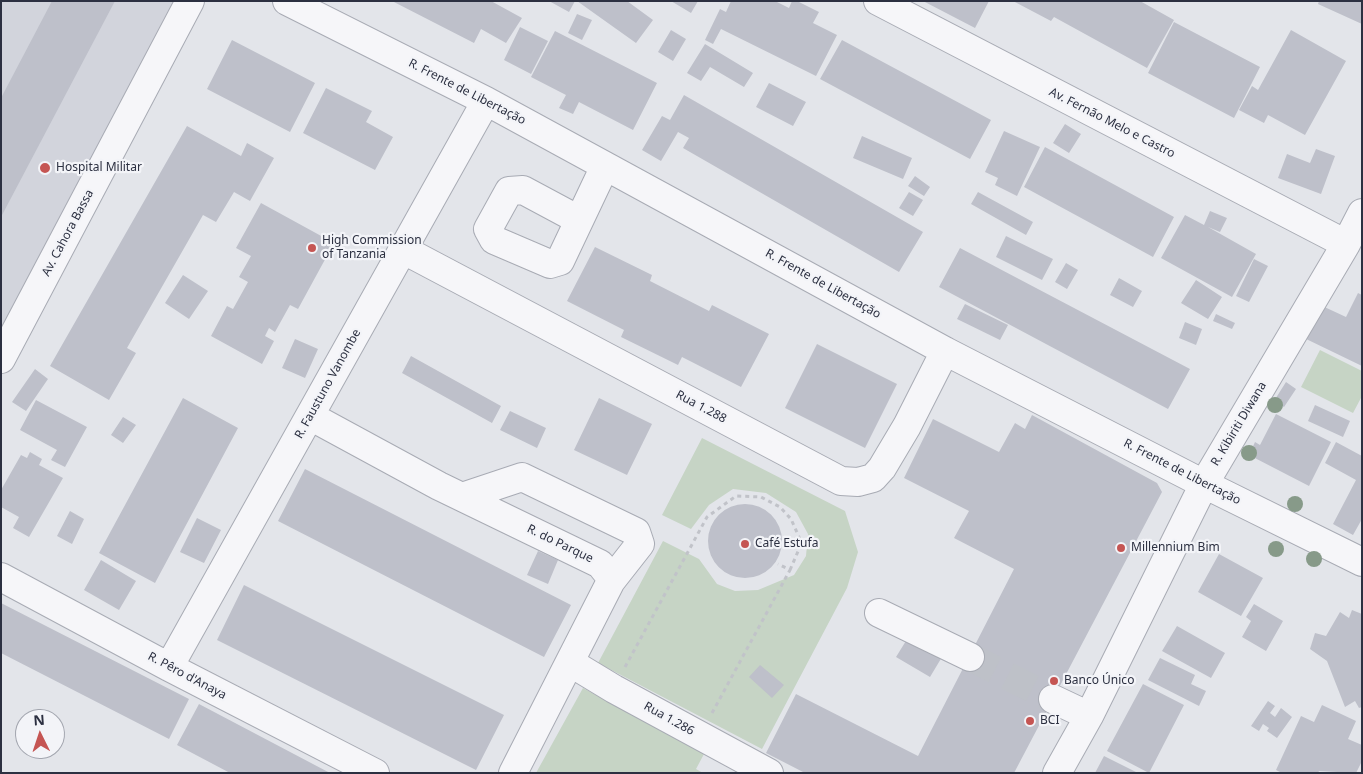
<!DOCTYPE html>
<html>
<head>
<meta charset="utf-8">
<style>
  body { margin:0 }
  #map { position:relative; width:1363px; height:774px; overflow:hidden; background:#e3e5ea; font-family:"Noto Sans",sans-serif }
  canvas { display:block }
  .frame { position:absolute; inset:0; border:2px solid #2c3041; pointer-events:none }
  .north { position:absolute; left:15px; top:709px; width:50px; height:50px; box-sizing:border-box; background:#f3f4f8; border:1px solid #a3a6af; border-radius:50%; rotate:356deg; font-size:14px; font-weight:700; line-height:20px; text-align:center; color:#2c3041 }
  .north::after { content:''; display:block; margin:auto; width:18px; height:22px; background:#c55553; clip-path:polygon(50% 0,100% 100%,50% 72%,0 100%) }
</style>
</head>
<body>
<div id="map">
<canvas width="1363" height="774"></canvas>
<div class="frame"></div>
<div class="north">N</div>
</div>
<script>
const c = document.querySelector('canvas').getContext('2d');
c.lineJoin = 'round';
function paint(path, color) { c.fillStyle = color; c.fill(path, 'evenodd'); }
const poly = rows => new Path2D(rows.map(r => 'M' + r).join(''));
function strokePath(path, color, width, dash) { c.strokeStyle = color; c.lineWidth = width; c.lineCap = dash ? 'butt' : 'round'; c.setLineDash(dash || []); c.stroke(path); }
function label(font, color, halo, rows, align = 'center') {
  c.font = font + ' "Noto Sans",sans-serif'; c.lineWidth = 4.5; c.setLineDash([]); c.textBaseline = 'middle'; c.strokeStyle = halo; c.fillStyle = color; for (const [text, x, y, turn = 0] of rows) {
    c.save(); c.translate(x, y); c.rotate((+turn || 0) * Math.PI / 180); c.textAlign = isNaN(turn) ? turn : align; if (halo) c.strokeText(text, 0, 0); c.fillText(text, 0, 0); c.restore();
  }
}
const built = poly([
  [1,1,178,1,1,335]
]);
const green = poly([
  [1320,350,1362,371,1362,396,1353,413,1301,387],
  [702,438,845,511,858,552,847,588,762,749,598,663,663,541,699,559,717,584,735,591,758,590,794,575,806,556,808,534,796,512,766,493,733,489,709,505,691,529,662,515],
  [583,688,704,754,696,769,703,773,536,773]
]);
const building = poly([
  [52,1,115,1,1,217,1,98],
  [392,1,491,1,522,18,506,43,481,29,474,43],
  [549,1,575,1,569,12],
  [577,1,627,1,653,20,636,43],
  [671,1,698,1,691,13],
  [731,1,775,1,789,8,792,1,797,1,819,12,813,23,837,35,816,76,721,29,713,44,705,40,720,9,726,12],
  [923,1,989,1,975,28],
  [1013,1,1140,1,1174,20,1147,68,1054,17,1051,21],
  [1319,1,1362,1,1362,24,1318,4],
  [577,14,592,20,582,40,568,33],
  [1174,22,1260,67,1234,118,1148,73],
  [520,27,548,41,531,74,504,60],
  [671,30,686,39,673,61,658,52],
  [1291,30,1346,61,1305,135,1268,115,1264,123,1239,110,1252,86,1258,90],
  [555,31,657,83,633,130,579,102,573,114,559,108,566,95,531,77],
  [232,40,315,83,290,132,207,89],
  [842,40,991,120,970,159,820,79],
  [705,44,753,73,744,87,710,67,701,81,687,73],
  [769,83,806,102,793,126,756,107],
  [326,88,372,111,366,122,393,137,375,170,303,133],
  [684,95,923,232,899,272,683,148,689,138,678,132,661,161,642,150,662,116,670,120],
  [1065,124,1081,134,1069,153,1053,143],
  [187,126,241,156,247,143,274,158,250,201,234,192,216,222,203,215,127,348,136,353,109,400,50,366],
  [1004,131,1040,147,1017,196,995,185,998,178,985,172],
  [862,136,912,158,903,179,853,158],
  [1045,147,1174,217,1153,257,1024,187],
  [1316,149,1335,156,1321,194,1278,178,1287,154,1310,163],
  [915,176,930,187,924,196,908,186],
  [909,192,923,200,913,216,899,208],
  [978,192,1033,222,1026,235,971,204],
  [261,203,334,243,298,309,290,305,275,332,269,328,265,336,274,341,262,364,211,336,227,306,233,309,248,282,239,277,251,256,236,248],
  [1210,211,1227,218,1220,232,1208,227,1256,254,1232,297,1161,258,1185,215,1204,225],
  [1006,236,1053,259,1042,280,996,257],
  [595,247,652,275,650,281,709,311,712,305,769,334,741,387,682,357,678,365,621,337,624,330,567,301],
  [960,248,1190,369,1168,409,939,287],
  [1254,259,1268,266,1249,302,1236,296],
  [1066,263,1078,270,1067,289,1055,282],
  [183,275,208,291,189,319,165,303],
  [1119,278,1142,291,1133,307,1110,295],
  [1196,280,1222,297,1208,319,1181,303],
  [1358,293,1362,295,1362,366,1302,337,1318,304,1346,317],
  [965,304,1008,325,1000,340,957,319],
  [1216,314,1235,323,1232,329,1213,321],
  [1185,322,1202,329,1196,345,1179,338],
  [295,339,318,349,305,378,282,368],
  [817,344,897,384,865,448,785,408],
  [411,356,501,406,492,423,402,373],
  [35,369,48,379,26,411,12,402],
  [1286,382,1296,389,1284,407,1274,401],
  [183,398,238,428,155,583,99,553],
  [599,398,652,424,627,475,574,450],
  [36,400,87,427,65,467,51,460,57,450,20,430],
  [1315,405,1350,421,1343,437,1308,421],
  [510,411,546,428,537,448,500,430],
  [1276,414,1331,442,1309,486,1249,455,1255,442,1260,445],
  [1032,415,1157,483,1162,492,1014,773,805,773,766,753,796,694,918,756,1014,569,954,538,969,511,904,478,933,419,999,452,1015,423,1025,429],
  [123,417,136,425,123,443,111,435],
  [1336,442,1362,456,1362,519,1353,535,1333,524,1356,480,1325,463],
  [30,452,42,459,39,465,63,478,29,537,13,528,19,517,1,507,1,490,21,455,27,458],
  [305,469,571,605,544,657,278,521],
  '708 541a37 37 0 1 1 74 0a37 37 0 1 1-74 0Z',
  [70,511,84,519,72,544,57,536],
  [197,518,221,530,204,563,180,552],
  [538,551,558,560,548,584,527,575],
  [1219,554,1263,578,1241,616,1198,592],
  [101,560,136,581,119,610,84,590],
  [244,585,504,715,476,770,217,640],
  [1,603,189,699,169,739,1,653],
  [1254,604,1283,621,1266,651,1242,637,1251,621,1246,617],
  [1352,610,1362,614,1362,707,1359,708,1355,701,1345,707,1327,661,1310,649,1315,633,1326,636,1340,612,1349,618],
  [1177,626,1225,653,1211,678,1162,651],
  [909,636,942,657,930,677,896,657],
  [1160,658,1195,675,1191,684,1206,691,1199,706,1148,680],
  [760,665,784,685,772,698,749,677],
  [1143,684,1184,705,1149,773,1107,751],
  [1268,701,1275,706,1270,713,1275,717,1281,708,1292,717,1277,738,1267,731,1269,728,1263,724,1259,731,1251,726],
  [199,704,330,773,230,773,177,745],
  [1322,705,1356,721,1348,739,1362,745,1362,761,1356,773,1319,771,1318,773,1282,773,1276,770,1301,716,1314,722],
  [1104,756,1138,773,1095,773]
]);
const minorTunnel = poly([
  [970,657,1053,699]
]);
const path = poly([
  [625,667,707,517,736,496,761,497,780,507,791,519,799,537,799,549,790,570],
  [712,713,790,570,778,564]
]);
const minor = poly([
  [287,1,486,101,945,351,1204,484,1362,562],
  [878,1,1346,244],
  [579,220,523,190,509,191,488,229,494,240,550,264,560,261,605,166],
  [402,249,841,481,858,482,873,478,882,468,907,426,945,351],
  [1,359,190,1],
  [310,416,439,486,600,564,608,574,611,581,513,773],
  [462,497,522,477,636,532,640,544,611,581],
  [1,577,169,667,375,773],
  [879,613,970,657],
  [571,663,614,689,769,773],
  [169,667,486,101],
  [1053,699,1089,716],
  [1057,773,1089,716,1204,484,1346,244,1362,213]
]);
const trees = [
  [1275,405],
  [1249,453],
  [1295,504],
  [1276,549],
  [1314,559]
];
const markers = [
  [45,168,6,"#c55553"],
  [312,248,5,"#c55553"],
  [745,544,5,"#c55553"],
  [1121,548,5,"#c55553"],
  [1054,681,5,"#c55553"],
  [1030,721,5,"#c55553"]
];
const streetNames = [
  ["R. Frente de Libertação",467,92,27],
  ["Av. Fernão Melo e Castro",1112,123,27],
  ["Av. Cahora Bassa",68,233,-62],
  ["R. Frente de Libertação",823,284,29],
  ["R. Faustuno Vanombe",328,384,-61],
  ["Rua 1.288",701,407,28],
  ["R. Kibiriti Diwana",1239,424,-59],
  ["R. Frente de Libertação",1182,472,27],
  ["R. do Parque",560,544,26],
  ["R. Pêro d'Anaya",187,676,28],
  ["Rua 1.286",669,719,29]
];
const poiNames = [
  ["Hospital Militar",56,168],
  ["High Commission",322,241],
  ["of Tanzania",322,255],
  ["Café Estufa",755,544],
  ["Millennium Bim",1131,548],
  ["Banco Único",1064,681],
  ["BCI",1040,721]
];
paint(built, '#d2d4dc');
paint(green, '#c6d4c5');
paint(building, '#bec0ca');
strokePath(minorTunnel, '#bec1c8', 28, [28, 14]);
strokePath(minor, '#a8abb4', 30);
strokePath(path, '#c1c3c9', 3, [4, 4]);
strokePath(minor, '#f6f6f9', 28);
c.fillStyle = '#879a89';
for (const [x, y] of trees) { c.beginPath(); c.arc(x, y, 8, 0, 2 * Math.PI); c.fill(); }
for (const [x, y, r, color] of markers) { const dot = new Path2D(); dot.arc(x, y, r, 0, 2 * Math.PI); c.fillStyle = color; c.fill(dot); strokePath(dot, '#f3f4f8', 2); }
label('12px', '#2c3041', '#f3f4f8', streetNames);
label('12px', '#2c3041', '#f3f4f8', poiNames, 'left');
</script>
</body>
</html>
